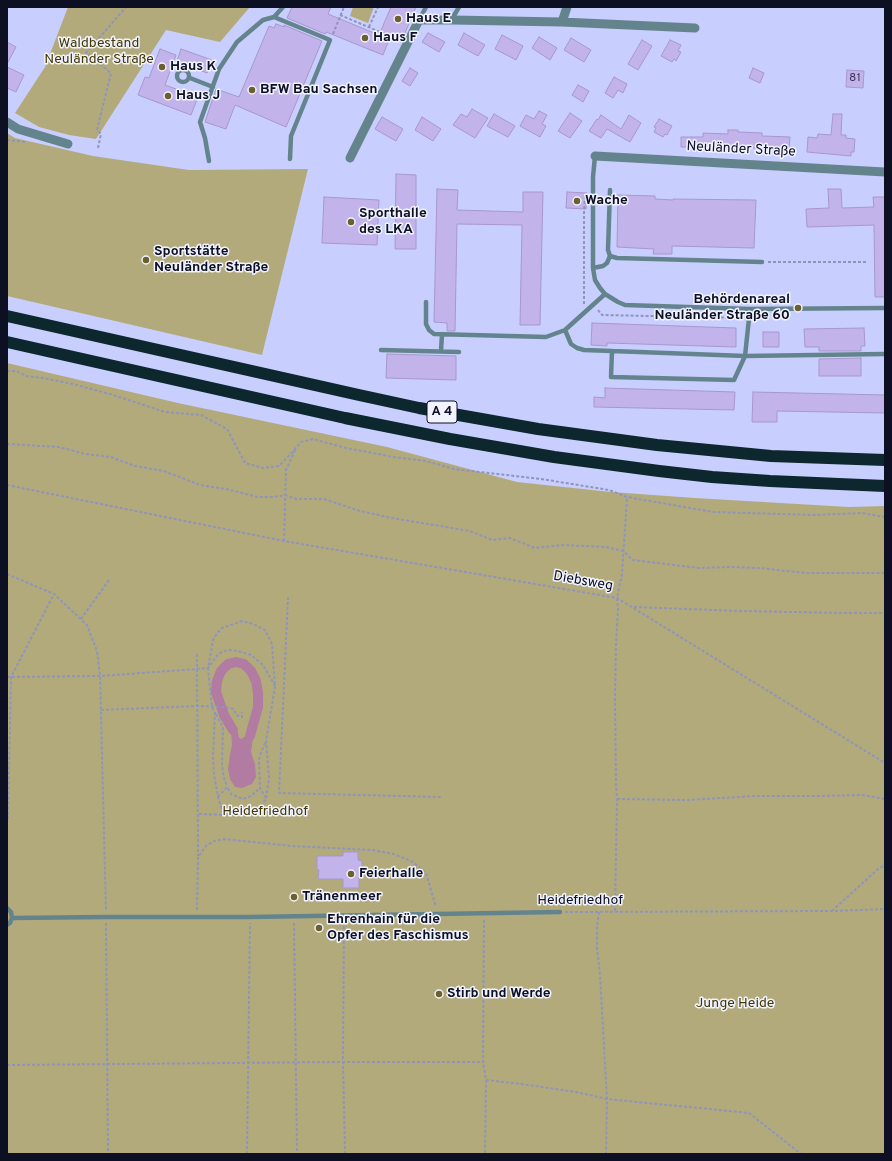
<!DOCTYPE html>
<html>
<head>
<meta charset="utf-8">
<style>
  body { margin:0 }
  #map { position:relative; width:892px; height:1161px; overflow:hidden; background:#c8cffe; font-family:Overpass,sans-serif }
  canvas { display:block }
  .frame { position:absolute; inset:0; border:8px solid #0d0f23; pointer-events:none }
</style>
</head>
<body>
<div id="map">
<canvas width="892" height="1161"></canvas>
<div class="frame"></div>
</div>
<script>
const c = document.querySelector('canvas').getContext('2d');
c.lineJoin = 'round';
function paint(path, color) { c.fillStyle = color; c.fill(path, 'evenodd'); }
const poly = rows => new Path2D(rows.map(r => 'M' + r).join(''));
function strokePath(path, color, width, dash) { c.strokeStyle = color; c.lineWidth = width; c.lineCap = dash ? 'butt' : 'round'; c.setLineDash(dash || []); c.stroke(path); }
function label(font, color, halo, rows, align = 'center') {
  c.font = font + ' Overpass,sans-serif'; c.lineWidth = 3; c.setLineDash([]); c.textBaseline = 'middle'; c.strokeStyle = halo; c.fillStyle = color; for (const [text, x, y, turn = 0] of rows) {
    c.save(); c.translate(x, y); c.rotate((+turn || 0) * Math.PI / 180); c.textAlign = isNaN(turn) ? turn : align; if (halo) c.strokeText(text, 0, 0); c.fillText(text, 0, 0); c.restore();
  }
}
const green = poly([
  [68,7,250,7,220,42,166,30,96,139,69,135,39,127,15,113,45,67],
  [353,7,374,7,368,23,350,16],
  [7,133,15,138,93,156,189,170,308,169,262,355,7,296],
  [7,363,178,403,387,447,517,482,611,492,695,498,849,507,885,506,885,1154,7,1154]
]);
const water = poly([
  [233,730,237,730,239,737,241,739,246,736,250,736,253,738,251,752,255,764,256,777,252,784,242,788,235,787,230,779,228,769,230,754,232,745,231,731]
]);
const canal = poly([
  [233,730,224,715,216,692,217,681,221,671,228,664,236,662,244,664,251,671,256,681,258,693,258,707,250,736]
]);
const building = poly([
  [292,7,331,7,328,14,379,35,391,7,416,7,402,40,391,35,383,55,326,32,325,34,287,18,292,7],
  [276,24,284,27,284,25,322,41,286,127,235,105,226,129,205,122,216,89,239,97,269,26,274,28,276,24],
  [428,33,445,42,439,52,422,42,428,33],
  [464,33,485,45,478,56,458,45,464,33],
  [502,35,523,46,516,60,495,49,502,35],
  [539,37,557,48,550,60,532,48,539,37],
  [571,38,591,50,584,62,564,50,571,38],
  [642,40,652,46,638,70,628,64,642,40],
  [670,40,681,45,678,51,681,52,676,61,674,59,672,62,661,56,670,40],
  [7,42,16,47,7,64,7,42],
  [160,49,176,55,165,85,198,97,191,115,138,95,145,77,149,78,160,49],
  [181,49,212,60,207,73,177,61,181,49],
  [7,67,24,75,16,92,7,88,7,67],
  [410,68,418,73,410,86,402,81,410,68],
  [753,68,764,73,760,83,749,78,753,68],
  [847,70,864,71,863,88,846,87,847,70],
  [614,77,627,84,623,93,618,90,613,98,605,93,614,77],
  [578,85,589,91,583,102,572,95,578,85],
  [472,109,488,118,475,138,453,125,461,114,467,117,472,109],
  [539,111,547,115,542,124,546,126,540,137,520,126,526,115,534,119,539,111],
  [570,113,582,121,570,138,558,131,570,113],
  [494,114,515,126,508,137,487,126,494,114],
  [833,114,842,114,841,135,846,135,846,138,855,139,854,152,851,152,851,156,807,152,808,137,817,138,818,134,831,135,833,114],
  [601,115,621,129,629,115,641,123,630,142,607,129,601,138,589,131,597,119,598,120,601,115],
  [382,117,403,129,396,141,375,129,382,117],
  [422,117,441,129,433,141,415,130,422,117],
  [659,119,672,126,667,135,665,134,663,137,654,132,656,128,654,127,659,119],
  [728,130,738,130,738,132,762,133,762,136,790,137,789,150,738,147,737,150,723,149,723,146,694,145,694,147,681,147,681,137,703,137,703,133,728,134,728,130],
  [396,174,416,175,416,249,395,249,396,174],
  [437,189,458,190,457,210,523,212,523,192,543,192,540,325,520,325,522,225,457,224,455,331,447,331,447,323,434,322,437,189],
  [828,189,841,189,842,208,874,207,873,197,885,197,885,297,875,297,874,225,807,227,806,209,829,208,828,189],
  [567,192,587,193,586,209,566,208,567,192],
  [618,195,655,196,655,199,673,200,673,199,756,200,754,248,672,246,672,254,653,254,654,249,617,247,618,195],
  [324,197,379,200,377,245,322,243,324,197],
  [592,323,736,328,736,347,607,343,607,346,591,345,592,323],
  [864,328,865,346,861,346,861,351,819,351,819,347,805,347,804,329,864,328],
  [763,332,779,332,779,347,763,347,763,332],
  [387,354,456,356,456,380,386,378,387,354],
  [861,358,861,376,819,376,819,359,861,358],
  [605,388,735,392,734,410,594,407,594,397,605,398,605,388],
  [753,392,885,395,885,413,777,411,777,422,752,422,753,392],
  [343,852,358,852,358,860,362,861,362,869,359,869,359,888,343,888,343,879,318,879,319,870,317,870,317,856,343,856,343,852]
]);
const path = poly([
  [340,15,392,37],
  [369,27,378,7],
  [333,34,344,7],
  [7,140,26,142],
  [98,148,101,134,97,130,111,73,86,53,126,7],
  [768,262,867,262],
  [584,304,584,213,585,194],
  [598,310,602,315,743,318],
  [7,371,16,371,26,376,43,378,73,384,110,394,165,412,201,415,227,429,245,463,263,468,279,466,295,449,301,442,313,439,346,448,394,457,426,461,454,469,541,479,609,490,627,497,713,512,814,515,862,513,885,517],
  [7,444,59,447,85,454,111,457,135,466,164,471,200,485,226,489,258,497,274,497,285,495,296,499,324,499,360,511,392,518,470,531,492,540,510,538,535,548,562,545,606,547,623,551,633,560,699,568,730,567,759,568,806,573,885,573],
  [7,485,284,541,617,598,885,763],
  [284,541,286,470,295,450],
  [7,574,54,594,87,625,97,651,100,676,106,911],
  [288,597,279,793,442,797],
  [634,607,741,611,844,613,885,613],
  [81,619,109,580],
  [197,654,198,856],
  [7,677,100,676,197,669,208,668,218,654,224,651,230,650,238,651,251,655,263,665,275,686],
  [101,710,197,706,224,707,234,709,236,715,242,717,242,712],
  [216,714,223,727,222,766,224,778,227,787],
  [218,797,227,787,231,794,243,799,251,796,260,788],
  [266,798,260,788,259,759,262,750,266,741],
  [617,799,688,800,755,796,815,796,863,795,885,799],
  [199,814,224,815,242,815,255,813,266,799,269,778,266,741,275,687,272,644,265,630,253,624,242,621,222,628,218,632,213,640,208,668,212,707,215,713,213,757,214,774,218,797,224,815],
  [7,819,8,818,11,677,54,594],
  [197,910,198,857,206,846,214,841,224,839,292,846,372,850,394,854,413,862,426,873,436,907],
  [615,911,617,799,616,785,615,698,616,643,618,610,617,598,622,574,627,497],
  [832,911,878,869,885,865],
  [565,912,832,911,885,909],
  [599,912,597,926,597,948,600,975,607,1099,606,1154],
  [484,920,483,1062,486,1080,485,1154],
  [344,921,343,1062,345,1154],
  [106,923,108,1154],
  [294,923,297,1154],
  [7,1065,343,1062,483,1062],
  [486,1080,521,1084,576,1092,607,1099,749,1113,801,1154],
  [247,1154,250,923]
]);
const lane = poly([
  [274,17,283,7],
  [452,19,459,7],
  [419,20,426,7],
  '177 76a6 6 0 1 1 12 0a6 6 0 1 1-12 0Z',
  [190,78,213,87],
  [209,161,205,138,200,122,219,69,237,42,263,20,274,17,330,40,291,136,290,159],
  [610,190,608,250,610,256,617,258,762,262],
  [593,268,603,266,607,263,610,256],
  [605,294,618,302,625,305,750,309,885,308],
  [426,302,426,324,429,330,434,334,546,337,565,330,605,294,600,288,595,280,593,268,593,177,595,156],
  [750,309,745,356,885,354],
  [565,330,571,344,577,348,584,350,612,351,745,356,734,380,611,377,612,351],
  [381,350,459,352],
  [441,351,442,334],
  [7,908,11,912,12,918,10,923,7,925],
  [12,918,106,917,250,917,560,912]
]);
const street = poly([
  [562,22,567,7],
  [7,122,18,129,68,144],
  [595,156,885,172],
  [350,158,419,20,452,20,562,22,695,28]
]);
const highway = poly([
  [7,316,359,395,419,408,538,429,657,445,771,456,885,460],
  [7,342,345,418,450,439,554,457,659,471,712,477,770,481,885,486]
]);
const markers = [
  [398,19,4,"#6b602d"],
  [365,38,4,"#6b602d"],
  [162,67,4,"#6b602d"],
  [252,90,4,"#6b602d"],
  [168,96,4,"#6b602d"],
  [577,201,4,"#6b602d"],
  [351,222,4,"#6b602d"],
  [146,260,4,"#6b602d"],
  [798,308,4,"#6b602d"],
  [351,874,4,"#6b602d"],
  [294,897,4,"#6b602d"],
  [319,928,4,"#6b602d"],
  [439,994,4,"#6b602d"]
];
const numberNames = [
  ["81",855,79]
];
const shields = [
  [442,412,30]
];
const shieldNames = [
  ["A 4",442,412]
];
const poiNames = [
  ["Haus E",406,19],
  ["Haus F",373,38],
  ["Haus K",170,67],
  ["BFW Bau Sachsen",260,90],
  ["Haus J",176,96],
  ["Wache",585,201],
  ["Sporthalle",359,214],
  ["des LKA",359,230],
  ["Sportstätte",154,252],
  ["Neuländer Straße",154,268],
  ["Behördenareal",790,300,"right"],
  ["Neuländer Straße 60",790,316,"right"],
  ["Feierhalle",359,874],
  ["Tränenmeer",302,897],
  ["Ehrenhain für die",327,920],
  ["Opfer des Faschismus",327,936],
  ["Stirb und Werde",447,994]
];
const parkNames = [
  ["Waldbestand",99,44],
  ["Neuländer Straße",99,60],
  ["Heidefriedhof",265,812],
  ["Junge Heide",735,1004]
];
const streetNames = [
  ["Neuländer Straße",741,150,3],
  ["Diebsweg",583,582,10],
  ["Heidefriedhof",580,901]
];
paint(green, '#b3aa7c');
paint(water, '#b27ba2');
strokePath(canal, '#b27ba2', 10);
paint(building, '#c3b3eb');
strokePath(building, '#a797ce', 1);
strokePath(path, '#8f94bb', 2, [3, 2]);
strokePath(lane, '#64848d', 4.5);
strokePath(street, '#64848d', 9);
strokePath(highway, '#0d272e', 12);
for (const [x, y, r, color] of markers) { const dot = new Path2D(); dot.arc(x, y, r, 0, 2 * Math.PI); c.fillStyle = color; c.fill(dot); strokePath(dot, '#f1f3ff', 1.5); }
label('12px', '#3a3855', null, numberNames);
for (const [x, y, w] of shields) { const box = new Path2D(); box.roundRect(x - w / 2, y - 11, w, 22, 3); c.fillStyle = '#f1f3ff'; c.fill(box); strokePath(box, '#0d0f23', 1); }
label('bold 13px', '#0d0f23', null, shieldNames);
label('bold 14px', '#0d0f23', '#f1f3ff', poiNames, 'left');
label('14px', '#413700', '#f1f3ff', parkNames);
label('14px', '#0d0f23', '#f1f3ff', streetNames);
</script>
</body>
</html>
